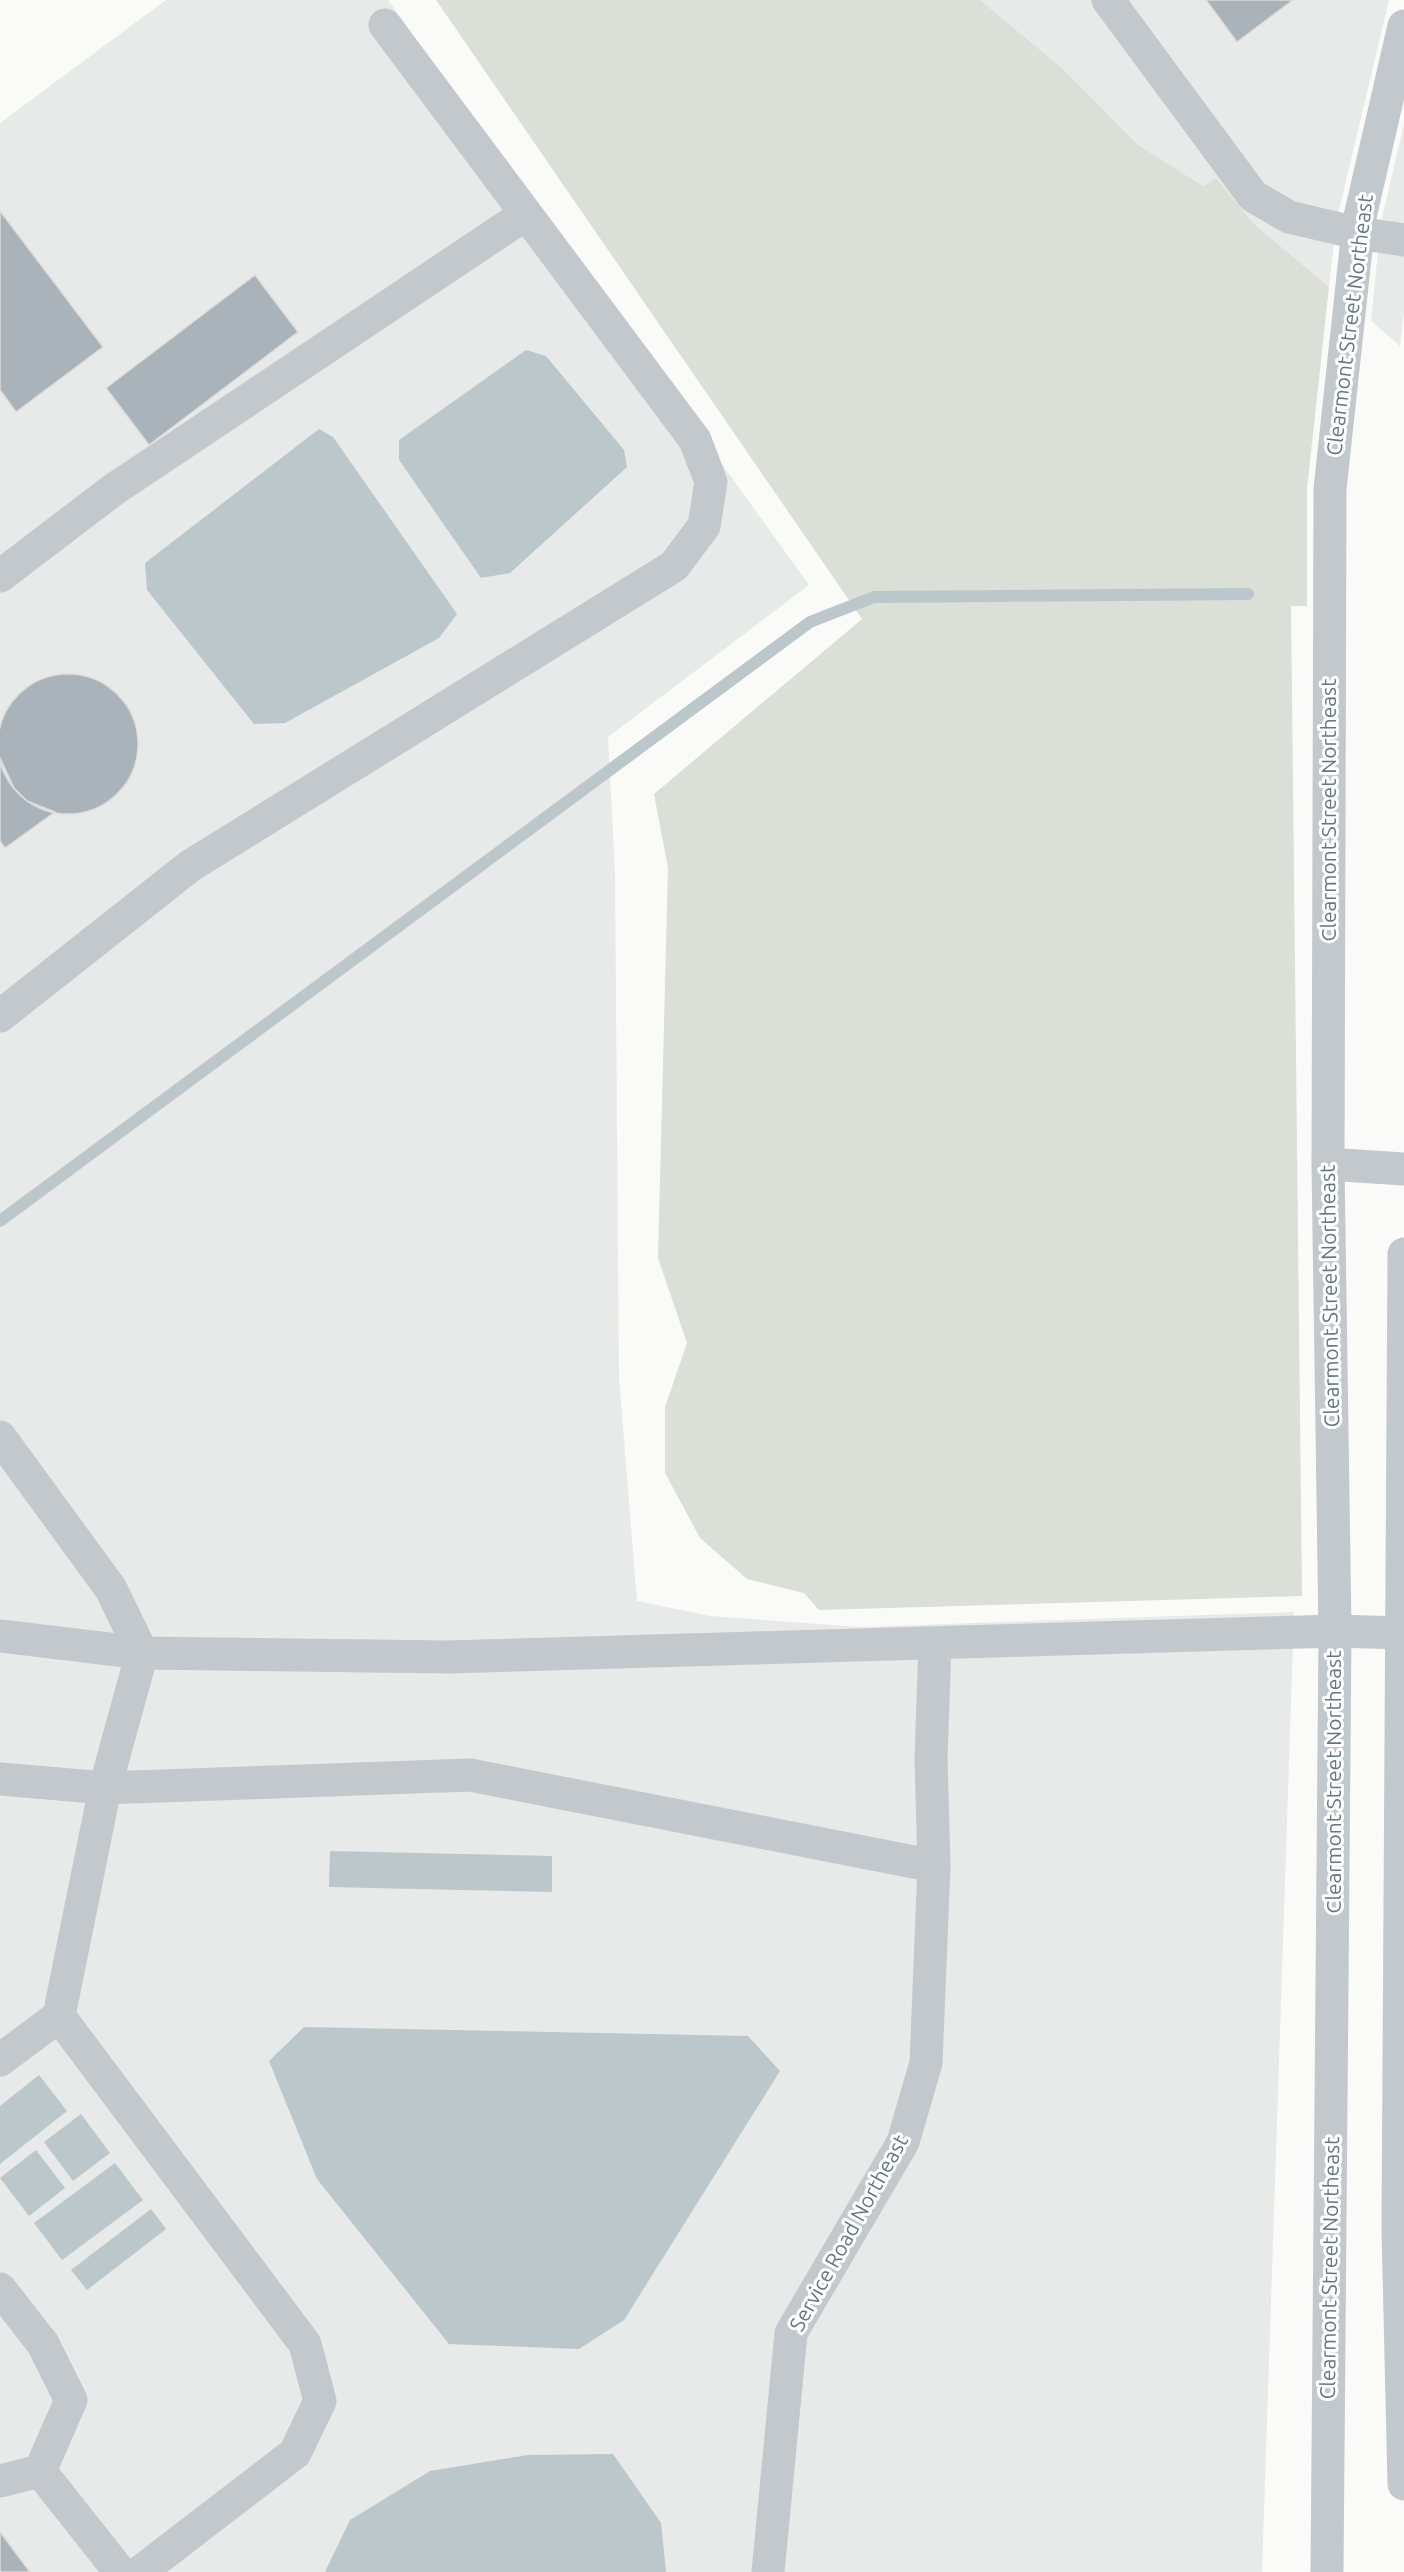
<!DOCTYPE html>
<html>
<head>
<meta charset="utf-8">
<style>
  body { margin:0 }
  canvas { display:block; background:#fafaf8 }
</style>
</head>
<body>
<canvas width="1404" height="2572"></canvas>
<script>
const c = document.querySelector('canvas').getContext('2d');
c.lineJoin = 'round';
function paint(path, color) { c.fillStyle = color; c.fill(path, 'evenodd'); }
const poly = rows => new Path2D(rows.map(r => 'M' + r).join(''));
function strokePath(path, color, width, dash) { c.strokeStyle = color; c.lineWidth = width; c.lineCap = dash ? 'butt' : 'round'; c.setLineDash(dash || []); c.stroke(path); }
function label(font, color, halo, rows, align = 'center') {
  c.font = font + ' Ubuntu,sans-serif'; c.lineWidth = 6; c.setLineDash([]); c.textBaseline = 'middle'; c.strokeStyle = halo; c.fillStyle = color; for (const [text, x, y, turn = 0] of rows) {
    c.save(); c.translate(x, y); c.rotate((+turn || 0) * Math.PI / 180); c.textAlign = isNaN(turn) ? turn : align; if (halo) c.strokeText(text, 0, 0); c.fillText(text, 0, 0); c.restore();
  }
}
const built = poly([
  [166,0,388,0,809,585,608,737,615,872,619,1377,637,1601,711,1616,859,1627,1294,1612,1262,2572,0,2572,0,123],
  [980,0,1389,0,1337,219,1329,287,1253,223,1216,178,1203,186,1138,145,1062,68],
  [1404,124,1404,311,1400,346,1371,321,1381,222]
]);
const green = poly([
  [436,0,980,0,1062,68,1138,145,1203,186,1216,178,1253,223,1329,287,1307,489,1307,606,1291,606,1302,1596,819,1610,804,1593,747,1579,700,1538,665,1473,665,1407,687,1343,658,1258,668,868,654,794,862,619]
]);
const water = poly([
  [526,350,546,356,624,450,627,467,510,573,481,578,399,460,399,440],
  [319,429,333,437,457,614,439,638,285,723,254,724,147,590,145,563],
  [330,1851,552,1856,552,1892,329,1887],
  [304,2027,748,2036,780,2071,624,2320,579,2349,449,2344,317,2179,269,2061],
  [39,2075,67,2111,0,2164,0,2106],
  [81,2114,110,2153,73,2181,44,2142],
  [36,2150,65,2188,29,2216,0,2178],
  [115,2163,143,2200,62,2260,34,2223],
  [151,2209,166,2229,87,2290,71,2270],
  [613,2454,661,2523,666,2572,325,2572,350,2520,430,2471,528,2455]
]);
const stream = poly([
  [0,1221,810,622,874,597,1248,594]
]);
const building = poly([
  [1206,0,1293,0,1237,42,1206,0],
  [0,211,103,347,16,412,0,390,0,211],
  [255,275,298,332,149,445,106,388,255,275],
  '-2 744a70 70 0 1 1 140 0a70 70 0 1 1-140 0Z',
  [0,758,14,788,27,801,55,812,5,848,0,841,0,758],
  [0,2532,30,2572,0,2572,0,2532]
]);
const minor = poly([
  [1108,0,1253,196,1289,217,1357,233,1404,240],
  [0,576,113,490,526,214],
  [0,1016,190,866,674,566,704,526,711,482,695,440,385,25],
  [1328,1164,1404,1169],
  [1404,1254,1398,2229,1404,2484],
  [0,1437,111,1589,142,1653,105,1788,59,2016,0,2060],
  [0,1636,142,1653,448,1657,1335,1631,1403,1633],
  [0,1779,105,1788,470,1775,934,1866],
  [59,2016,305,2344,320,2401,295,2453,140,2572],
  [0,2289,43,2344,71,2400,40,2471],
  [0,2481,40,2471,120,2572],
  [768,2572,791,2333,903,2142,926,2063,934,1866,931,1759,935,1643],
  [1327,2572,1335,1631,1328,1164,1330,489,1359,221,1404,26]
]);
const streetNames = [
  ["Clearmont Street Northeast",1350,325,-83],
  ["Clearmont Street Northeast",1329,810,-90],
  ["Clearmont Street Northeast",1330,1296,-91],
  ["Clearmont Street Northeast",1334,1782,-90],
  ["Service Road Northeast",849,2233,-61],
  ["Clearmont Street Northeast",1330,2268,-89]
];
paint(built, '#e8e9e9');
paint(green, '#dadfd7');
paint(water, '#bbc7cb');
strokePath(stream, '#bbc7cb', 12);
paint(building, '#aab3b9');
strokePath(building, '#dcdcda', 1.5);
strokePath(minor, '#c3c8cc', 33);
label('21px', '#657683', '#fff', streetNames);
</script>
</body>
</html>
